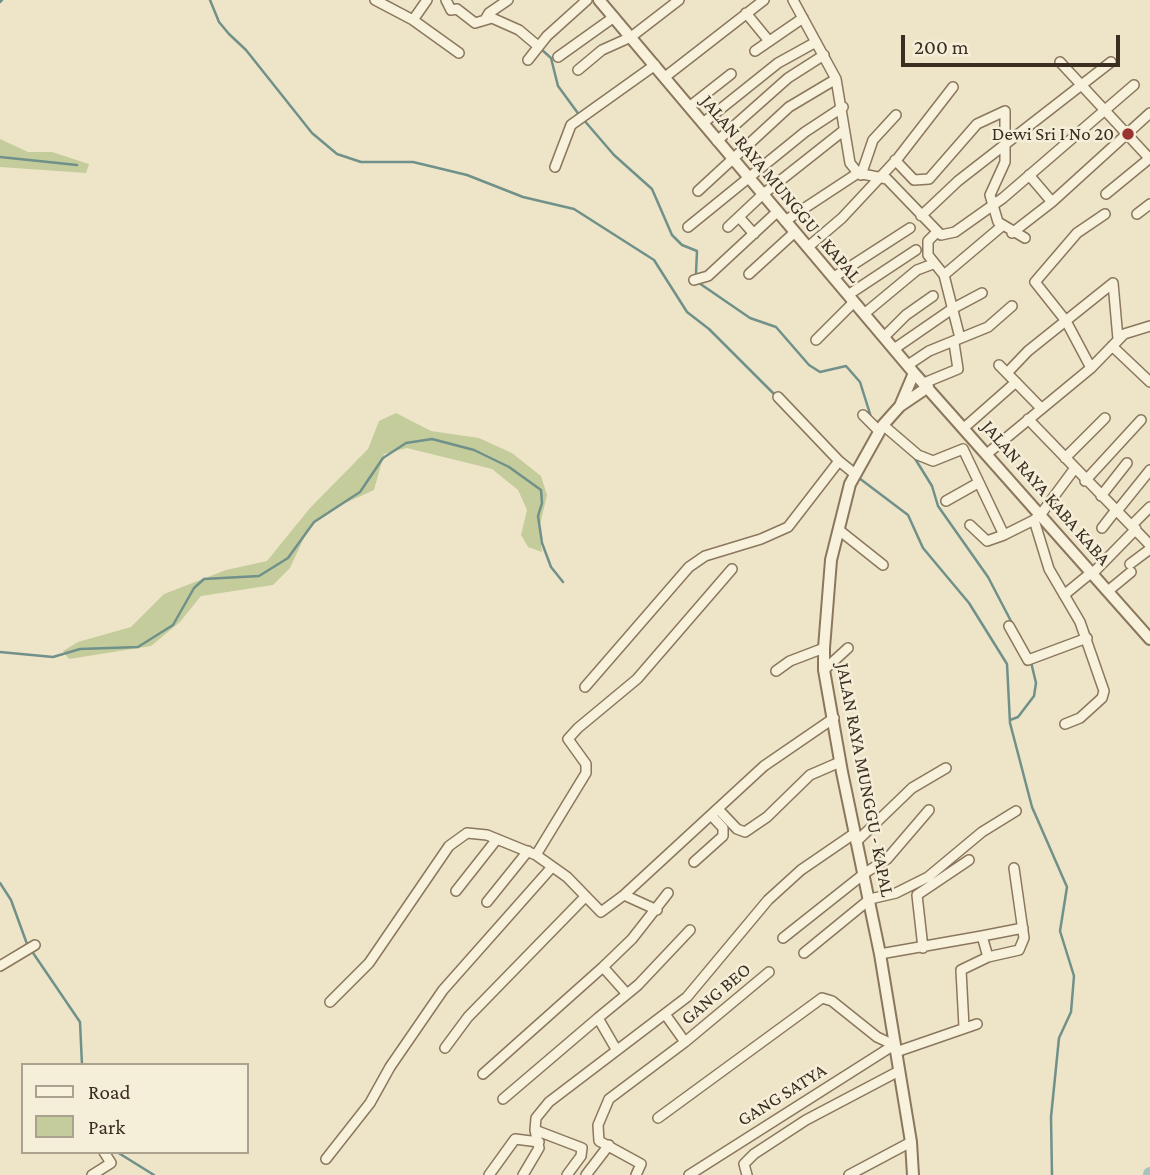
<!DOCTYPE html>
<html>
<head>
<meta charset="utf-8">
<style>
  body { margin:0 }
  #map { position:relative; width:1150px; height:1175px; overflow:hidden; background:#eee5c8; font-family:"Crimson Pro",serif }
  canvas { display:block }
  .legend { position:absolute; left:21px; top:1063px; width:228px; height:91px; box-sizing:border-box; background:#f5eed8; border:2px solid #aba18f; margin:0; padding:9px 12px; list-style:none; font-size:21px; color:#3b2e21 }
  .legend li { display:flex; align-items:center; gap:14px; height:35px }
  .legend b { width:35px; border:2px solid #aba18f }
  .scale { position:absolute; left:901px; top:35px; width:219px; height:32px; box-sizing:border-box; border:4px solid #3b2e21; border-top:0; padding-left:9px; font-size:21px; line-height:24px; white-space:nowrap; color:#3b2e21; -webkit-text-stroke:5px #f5eed8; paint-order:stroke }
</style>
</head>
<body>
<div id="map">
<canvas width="1150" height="1175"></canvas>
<ul class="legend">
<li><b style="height:9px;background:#f8f1dc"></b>Road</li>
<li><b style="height:19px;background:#c4cc9c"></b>Park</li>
</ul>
<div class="scale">200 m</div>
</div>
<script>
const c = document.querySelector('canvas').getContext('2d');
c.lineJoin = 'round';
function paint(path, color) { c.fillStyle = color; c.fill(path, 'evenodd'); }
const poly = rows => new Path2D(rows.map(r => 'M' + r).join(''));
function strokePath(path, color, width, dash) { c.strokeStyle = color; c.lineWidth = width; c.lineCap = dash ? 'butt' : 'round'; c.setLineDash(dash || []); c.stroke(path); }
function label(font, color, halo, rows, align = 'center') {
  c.font = font + ' "Crimson Pro",serif'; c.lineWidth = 5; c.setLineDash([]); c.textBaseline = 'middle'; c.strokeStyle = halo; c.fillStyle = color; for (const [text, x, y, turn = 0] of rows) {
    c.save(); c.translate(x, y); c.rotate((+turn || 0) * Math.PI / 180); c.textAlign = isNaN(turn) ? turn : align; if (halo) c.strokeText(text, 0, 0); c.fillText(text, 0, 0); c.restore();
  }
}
const green = poly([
  [0,139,28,152,52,152,89,164,86,173,0,167],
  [396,413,431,431,479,438,512,453,541,476,547,495,539,529,542,552,528,547,521,535,527,510,518,490,492,469,407,448,384,454,374,490,343,504,309,527,290,568,273,585,201,596,180,622,151,646,69,659,63,651,78,642,131,627,164,594,226,570,267,561,310,508,368,449,379,421]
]);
const stream = poly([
  [210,0,219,22,229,34,246,50,312,133,337,154,361,162,413,162,467,175,523,197,574,209,654,260,687,312,709,329,777,397],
  [0,2,2,0],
  [541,49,551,58,558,86,580,116],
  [583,119,614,155,652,189,672,235,682,245,697,251,696,273,699,283,750,318,776,327,809,365,820,372,846,366,860,382,871,417],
  [0,157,77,165],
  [914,457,932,486,938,506,988,577,1013,625],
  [859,478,908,515,923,548,969,603,1007,664,1010,723,1032,807,1067,887,1060,931,1074,976,1071,1012,1059,1038,1051,1117,1052,1175],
  [0,652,53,657,80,649,138,647,173,625,194,588,204,579,259,576,288,558,314,522,360,492,383,458,406,443,432,439,474,450,509,467,541,490,542,503,538,516,542,543,551,567,563,582],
  [1010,720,1018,717,1034,696,1036,683,1031,662],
  [0,883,11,900,27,944,80,1022,82,1065],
  [117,1152,154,1175]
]);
const river = poly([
  [1150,1175,1150,1174]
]);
const minor = poly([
  [375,0,413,20,459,53],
  [446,0,451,10,457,9,475,23,492,18,519,30,538,46],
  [793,0,836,79,850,163,858,173,887,179,941,235,955,232,1003,198,1134,85],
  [746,13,769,41],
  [486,18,489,13,508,0],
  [413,20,427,0],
  [755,51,803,18],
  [558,57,614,17],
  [528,60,547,36,587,0],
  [1060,62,1150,159],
  [578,70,602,50,631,37,679,0],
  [665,77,764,0],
  [689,107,731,74],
  [703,123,778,63,816,42],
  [717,141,788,78,824,55],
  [895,160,914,180,929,179,977,124,1005,111,1005,162,990,195,998,222,1025,238],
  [555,167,571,125,655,65],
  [861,175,873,140,896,115],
  [1029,175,1052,202],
  [698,191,789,107,836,79],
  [1106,194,1150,158],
  [1137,214,1150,204],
  [921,216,958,181,1111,62],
  [739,217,754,234],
  [785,221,858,173],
  [688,227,805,132,843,107],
  [728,227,762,195,843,131],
  [936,233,928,241,928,255,944,275,960,338],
  [1012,233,1052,202,1150,113],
  [808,247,842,218,898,158,953,87],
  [749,274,795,232],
  [944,275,1002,226],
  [834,277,910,228],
  [694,280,708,276,777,212],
  [848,295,916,250],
  [864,314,917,270,933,264],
  [884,337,906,315,933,296],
  [816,340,854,302],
  [1112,346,1150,382],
  [894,349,952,309,982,293],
  [908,365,929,351,988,327,1012,306],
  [999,365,1041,408],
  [1091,368,1066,321,1035,282,1077,233,1105,214],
  [1007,373,1028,351,1113,283,1118,339],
  [924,383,958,369,954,343],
  [778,397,839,461,855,474],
  [863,415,879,431],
  [1028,419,1150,545],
  [883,425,918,455,933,461,963,449,1004,535,1034,520],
  [965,427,1016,382],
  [988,453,1091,368,1124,334,1150,326],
  [1065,458,1105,418],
  [1085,481,1141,420],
  [1101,496,1127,463],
  [946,501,978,483],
  [1117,511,1150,470],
  [970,525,987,541,1004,535],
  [1132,525,1150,507],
  [1102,528,1116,510],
  [839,530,883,565],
  [1130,564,1150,549],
  [1093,573,1136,529],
  [1108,591,1131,572],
  [1064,595,1092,572],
  [1009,626,1028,660,1087,638],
  [824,670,848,648],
  [776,671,790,661,824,648],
  [585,687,689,567,705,556,761,539,788,527,839,461],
  [1065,724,1080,718,1102,698,1104,691,1080,622,1049,569,1034,520,1041,514,1075,468],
  [718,809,737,829,745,832,767,817,810,775,840,762],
  [856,842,912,788,946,768],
  [536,855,586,773,586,764,568,739,578,728,637,679,732,569],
  [694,862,723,836,723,828,711,815],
  [456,891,497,839],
  [487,902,528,851],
  [657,910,624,895,764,766,834,718],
  [982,936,1023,928],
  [783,938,865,873,887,859,929,810],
  [923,948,917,895,969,860],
  [804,953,870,899,896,893,928,877,982,832,1016,811],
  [880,954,982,936,988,957,1019,950,1024,938,1014,868],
  [0,966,35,945],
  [627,994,603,967,632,939,668,893],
  [330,1002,369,963,449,846,467,833,487,835,536,855,567,877,601,912,624,895],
  [598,1018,638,985,690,930],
  [964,1027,961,970,988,957],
  [685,1042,769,972],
  [445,1048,468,1017,585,897],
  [896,1052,977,1024],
  [483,1074,603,967],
  [503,1099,598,1018,616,1049],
  [658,1118,822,998,832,1001,877,1037,894,1045],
  [535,1130,582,1148,581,1156,567,1175],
  [326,1159,370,1103,390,1067,443,990,552,867],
  [92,1175,111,1163,104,1152],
  [489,1175,515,1139,539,1142],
  [523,1175,539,1148,535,1130,536,1118,549,1102,687,997,768,900,801,870,855,833],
  [586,1175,609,1145],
  [636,1175,641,1164,599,1141,598,1125,609,1099,685,1042,665,1014],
  [689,1175,894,1045],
  [747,1175,744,1164,754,1154,806,1120,899,1071],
  [849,1175,911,1142]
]);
const tertiary = poly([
  [599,0,914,373,1150,639],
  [900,406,914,373],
  [913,1175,911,1142,880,954,842,772,824,670,824,648,831,560,850,484,883,425,900,406,928,387]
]);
const markers = [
  [1128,134,7,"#98332f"]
];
const poiNames = [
  ["Dewi Sri I No 20",1114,134]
];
const streetNames = [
  ["JALAN RAYA MUNGGU - KAPAL",781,189,50],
  ["JALAN RAYA KABA KABA",1046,493,49],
  ["JALAN RAYA MUNGGU - KAPAL",865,780,79],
  ["GANG BEO",716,994,-40],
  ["GANG SATYA",782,1095,-32]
];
paint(green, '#c4cc9c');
strokePath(stream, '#70918a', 2.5);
strokePath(river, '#a9c2bc', 14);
strokePath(minor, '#8a775d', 12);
strokePath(tertiary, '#8a775d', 14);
strokePath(minor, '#f8f1dc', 9);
strokePath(tertiary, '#f8f1dc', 10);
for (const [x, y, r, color] of markers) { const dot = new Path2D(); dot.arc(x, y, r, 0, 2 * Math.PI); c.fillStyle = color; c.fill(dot); strokePath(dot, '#f5eed8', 2.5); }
label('19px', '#3b2e21', '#f5eed8', poiNames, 'right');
label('19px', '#3b2e21', '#f5eed8', streetNames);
</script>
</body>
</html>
